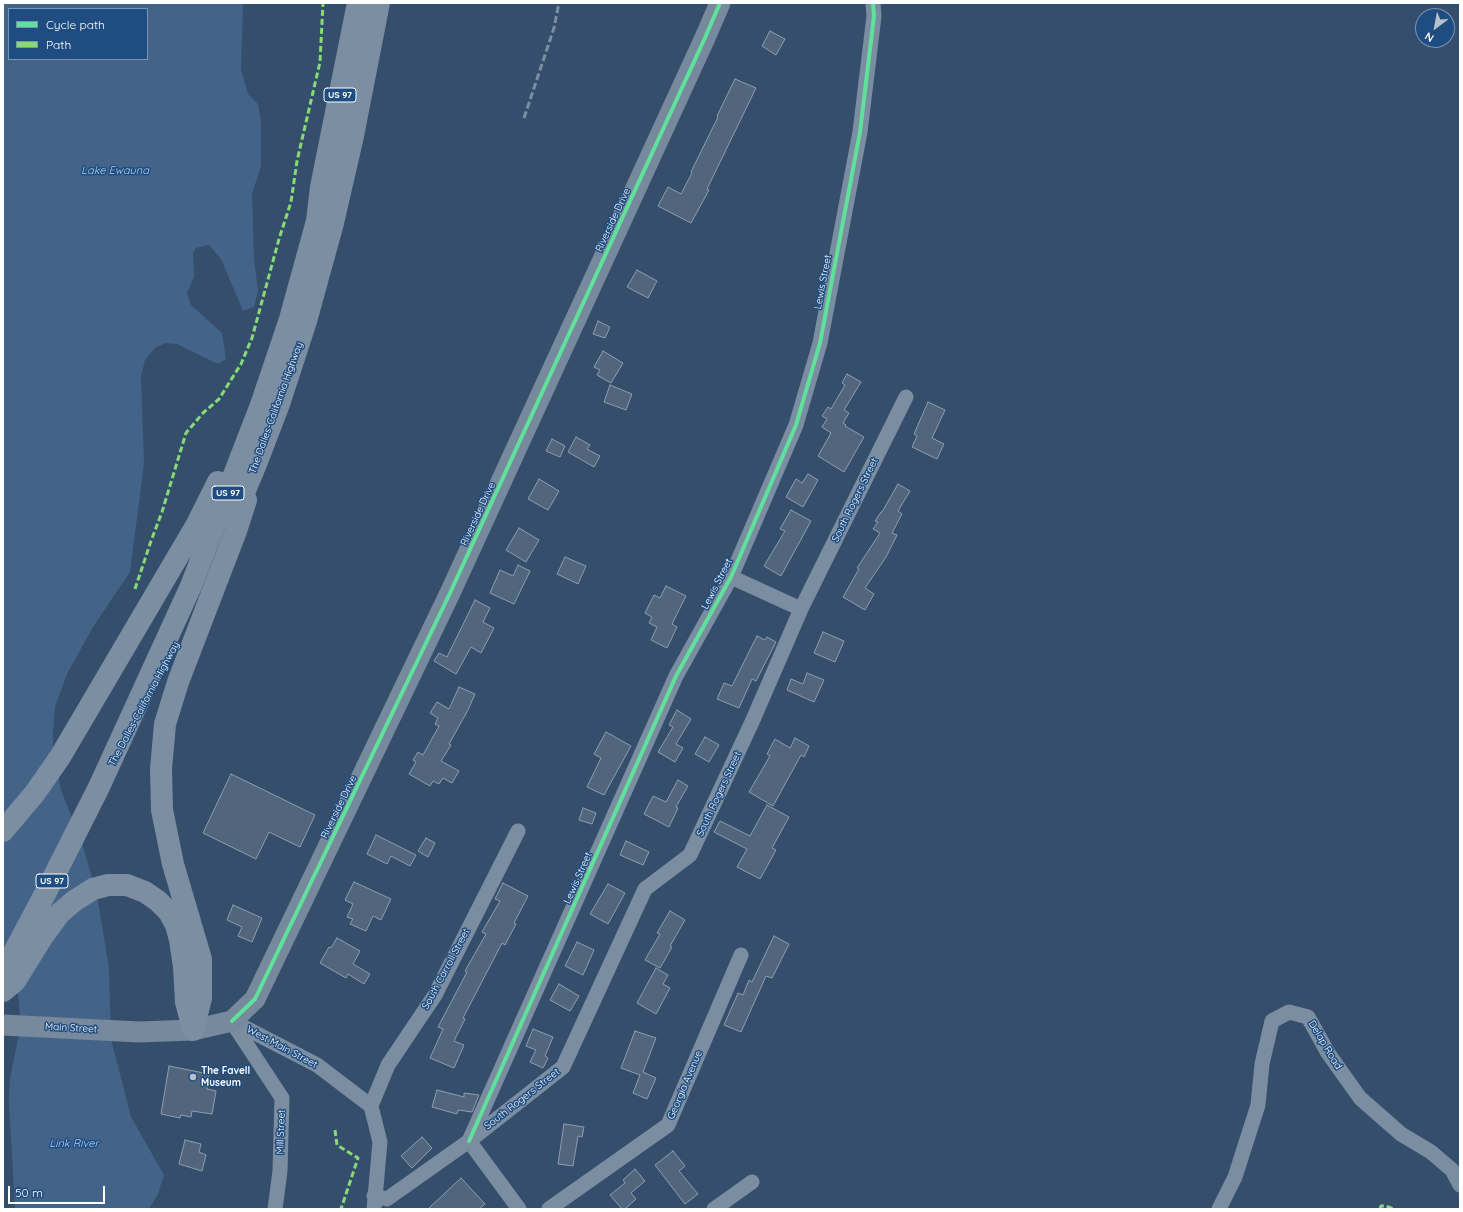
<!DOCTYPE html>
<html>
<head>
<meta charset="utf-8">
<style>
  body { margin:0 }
  #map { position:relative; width:1463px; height:1212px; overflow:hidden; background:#354e6b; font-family:Quicksand,sans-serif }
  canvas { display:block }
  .frame { position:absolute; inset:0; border:4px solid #fff; pointer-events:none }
  .legend { position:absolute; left:8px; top:8px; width:140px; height:52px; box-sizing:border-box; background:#1f4d81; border:1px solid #7994b3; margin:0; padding:5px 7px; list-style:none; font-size:12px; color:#fff }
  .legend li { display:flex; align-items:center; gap:8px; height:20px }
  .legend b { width:20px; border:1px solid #7994b3 }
  .north { position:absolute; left:1415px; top:8px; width:40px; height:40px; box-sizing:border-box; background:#1f4d81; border:1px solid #7994b3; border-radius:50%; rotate:212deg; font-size:11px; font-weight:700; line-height:16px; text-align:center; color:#fff }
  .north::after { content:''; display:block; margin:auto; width:14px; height:18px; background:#b8c1cb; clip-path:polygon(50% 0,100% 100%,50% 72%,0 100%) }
  .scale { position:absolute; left:8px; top:1186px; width:97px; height:18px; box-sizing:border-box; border:2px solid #fff; border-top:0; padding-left:5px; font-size:12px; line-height:14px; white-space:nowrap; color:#fff; -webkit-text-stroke:3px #1f4d81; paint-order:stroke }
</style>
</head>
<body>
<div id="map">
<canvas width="1463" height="1212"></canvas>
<div class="frame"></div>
<ul class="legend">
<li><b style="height:5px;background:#60e19b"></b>Cycle path</li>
<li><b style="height:5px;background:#86db77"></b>Path</li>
</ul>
<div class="north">N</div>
<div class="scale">50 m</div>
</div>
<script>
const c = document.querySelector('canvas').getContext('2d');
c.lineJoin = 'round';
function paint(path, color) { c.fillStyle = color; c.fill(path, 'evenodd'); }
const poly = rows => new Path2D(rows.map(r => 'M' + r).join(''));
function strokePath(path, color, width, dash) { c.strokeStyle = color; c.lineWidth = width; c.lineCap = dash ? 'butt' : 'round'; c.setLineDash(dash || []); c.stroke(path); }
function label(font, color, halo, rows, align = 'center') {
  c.font = font + ' Quicksand,sans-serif'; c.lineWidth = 3; c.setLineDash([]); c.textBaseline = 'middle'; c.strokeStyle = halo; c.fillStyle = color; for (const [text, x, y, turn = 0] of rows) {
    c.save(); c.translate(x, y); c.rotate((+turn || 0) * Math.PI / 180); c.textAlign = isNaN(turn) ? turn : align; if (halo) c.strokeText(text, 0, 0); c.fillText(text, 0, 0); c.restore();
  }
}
const water = poly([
  [3,3,243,3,241,70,248,94,258,104,261,122,261,166,252,194,254,259,258,291,254,307,243,311,221,259,209,245,196,248,193,253,194,277,187,293,191,305,222,333,226,359,218,364,177,344,165,343,155,348,145,360,141,377,144,464,130,572,93,627,67,674,55,707,53,733,53,749,61,790,82,843,97,895,109,969,111,1039,118,1066,131,1117,164,1175,158,1194,149,1209,15,1209,9,1102,10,1078,21,1025,18,994,10,981,3,973],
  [9,9,147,9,147,59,9,59]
]);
const building = poly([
  [770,31,785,39,776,55,762,46,770,31],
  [735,79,756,88,707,189,709,190,691,223,658,206,668,187,681,194,692,173,691,172,718,117,717,116,735,79],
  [637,270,657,281,648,298,627,287,637,270],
  [598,321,610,327,605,338,593,334,598,321],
  [603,351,623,363,611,383,597,375,600,370,594,367,603,351],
  [847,374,861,382,844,410,849,413,843,423,846,425,845,426,864,437,844,472,818,456,831,433,822,427,827,419,822,416,828,407,831,409,845,385,842,383,847,374],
  [610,385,632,394,626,410,604,402,610,385],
  [928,402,945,410,932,438,944,444,937,459,912,447,917,436,914,434,928,402],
  [576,437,590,445,587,449,600,456,594,467,568,452,576,437],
  [552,439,565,446,560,457,546,451,552,439],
  [808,474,818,480,803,507,786,497,796,479,802,483,808,474],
  [539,479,559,491,548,510,528,499,539,479],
  [898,484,910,491,898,511,902,514,892,533,897,535,886,557,865,588,874,594,865,610,843,597,859,569,857,568,880,533,873,529,878,522,875,521,881,512,882,512,898,484],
  [791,510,811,521,781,576,764,566,785,531,780,529,791,510],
  [519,528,539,540,526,562,506,550,519,528],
  [565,557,586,566,578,584,557,574,565,557],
  [518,565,530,571,514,604,490,593,500,570,513,576,518,565],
  [666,586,686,596,672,624,677,627,667,648,651,640,657,627,649,623,652,617,645,613,654,595,660,598,666,586],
  [475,600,490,608,483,622,494,628,481,653,471,647,456,674,434,661,439,653,447,657,475,600],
  [823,632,844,641,835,662,814,653,823,632],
  [757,636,765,640,767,637,776,642,756,681,752,679,739,708,717,699,724,683,732,686,757,636],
  [807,673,824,680,814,702,787,690,791,679,803,684,807,673],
  [459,687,475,694,468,710,449,744,451,745,441,761,459,771,452,783,443,778,439,784,433,781,430,786,409,774,416,762,413,760,418,752,423,755,439,726,435,724,438,718,430,713,437,702,449,709,459,687],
  [677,710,691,719,676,744,683,748,675,762,658,752,673,727,669,725,677,710],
  [606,732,631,746,604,795,587,787,601,758,594,754,606,732],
  [705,737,719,745,709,762,695,754,705,737],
  [795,738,809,746,804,757,801,755,773,806,749,792,770,756,767,754,775,739,790,748,795,738],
  [231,774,315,815,300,847,269,832,256,859,203,833,231,774],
  [678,780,688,786,676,807,678,808,669,827,644,814,653,796,666,802,678,780],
  [767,805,789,817,772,848,776,850,760,879,737,867,747,849,714,832,720,821,750,836,767,805],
  [583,808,596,813,592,824,579,820,583,808],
  [376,835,416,855,410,866,391,856,387,864,367,854,376,835],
  [426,838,435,843,428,857,418,851,426,838],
  [626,841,649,852,643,865,620,855,626,841],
  [354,882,391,899,381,920,373,916,366,931,350,924,353,919,347,917,353,904,345,900,354,882],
  [503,883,528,896,514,923,516,924,505,945,502,943,463,1018,465,1019,454,1041,464,1045,454,1068,430,1058,443,1029,438,1027,467,972,465,971,486,934,482,932,500,901,495,899,503,883],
  [608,884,625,893,608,924,590,914,608,884],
  [233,905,262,918,252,942,238,936,242,927,227,920,233,905],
  [670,911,685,920,670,946,672,947,660,968,645,960,660,934,657,933,670,911],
  [774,936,789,944,772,978,766,976,741,1032,724,1025,738,993,743,995,749,980,752,982,774,936],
  [337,938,360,951,353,964,370,974,364,984,348,974,346,978,320,963,329,947,331,948,337,938],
  [577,942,594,950,583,975,565,966,577,942],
  [656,968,668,975,663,984,670,988,656,1014,637,1003,656,968],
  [559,984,579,996,570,1011,550,1000,559,984],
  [533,1029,553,1037,545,1056,548,1058,543,1068,530,1062,536,1050,526,1046,533,1029],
  [635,1031,656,1038,643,1072,656,1078,647,1099,633,1093,640,1075,621,1068,635,1031],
  [169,1066,209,1074,207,1089,216,1091,212,1114,192,1111,191,1117,181,1115,180,1118,161,1114,169,1066],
  [437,1090,464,1097,464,1093,479,1095,472,1112,458,1110,457,1114,432,1107,437,1090],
  [564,1124,584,1127,582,1137,578,1136,573,1166,558,1164,564,1124],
  [422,1137,432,1148,412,1168,401,1156,422,1137],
  [185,1140,201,1144,199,1152,206,1155,202,1171,179,1164,185,1140],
  [673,1151,685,1166,679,1171,698,1194,685,1204,655,1165,673,1151],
  [635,1169,645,1181,631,1193,636,1199,625,1209,622,1209,610,1195,625,1183,623,1180,635,1169],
  [461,1178,485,1204,479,1209,428,1209,461,1178]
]);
const street = poly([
  [731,577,801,609],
  [232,1021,317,1065,371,1106,380,1142,374,1209],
  [232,1022,282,1098,280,1171,275,1209],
  [371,1106,388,1065,435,995,518,831],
  [469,1141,676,676,731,577,796,425,820,343,860,132,874,16,873,3],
  [469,1141,519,1209],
  [374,1196,387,1199,469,1141,563,1067,645,889,690,855,752,722,801,609,906,397],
  [549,1209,668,1125,741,955],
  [714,1209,752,1182],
  [1219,1209,1235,1177,1258,1105,1262,1064,1272,1021,1289,1012,1308,1017,1328,1053,1360,1098,1401,1134,1431,1152,1452,1170,1460,1185]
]);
const secondary = poly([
  [3,1025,139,1032,193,1030,232,1021,255,999,450,593,704,40,720,3]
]);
const highway = poly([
  [236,512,256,464,279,404,306,321,333,223,353,136,379,3],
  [3,831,35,793,60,757,197,524,218,482],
  [3,973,47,890,99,787,191,586,261,405,290,319,317,221,321,187,358,3],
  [3,991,15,981,43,936,59,914,74,901,93,889,108,885,127,885,145,892,158,901,169,912,176,925,180,940,184,967,186,1002,192,1025],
  [193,1030,201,998,201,959,173,864,162,810,161,769,165,724,178,682,236,531,246,500]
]);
const rail = poly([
  [524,118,554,28,559,3]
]);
const quiet = poly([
  [135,589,151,541,162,512,186,433,203,413,219,399,241,364,252,338,279,239,291,202,297,161,320,62,323,3],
  [335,1130,337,1145,358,1158,341,1209],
  [1380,1209,1381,1206,1386,1206,1394,1209]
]);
const cycleway = poly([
  [232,1021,255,999,450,593,704,40,720,3],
  [469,1141,676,676,731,577,796,425,820,343,860,132,874,16,873,3]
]);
const markers = [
  [193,1077,4,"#b8c1cb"]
];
const shields = [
  [340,95,32],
  [228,493,32],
  [52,881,32]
];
const shieldNames = [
  ["US 97",340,95],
  ["US 97",228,493],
  ["US 97",52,881]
];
const streetNames = [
  ["Riverside Drive",613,220,-65],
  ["Lewis Street",823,282,-79],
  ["The Dalles-California Highway",276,408,-70],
  ["South Rogers Street",855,500,-64],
  ["Riverside Drive",478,514,-65],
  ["Lewis Street",717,584,-63],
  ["The Dalles-California Highway",144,704,-62],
  ["South Rogers Street",719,794,-65],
  ["Riverside Drive",339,807,-64],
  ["Lewis Street",578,878,-66],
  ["South Carroll Street",446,969,-62],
  ["Main Street",71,1028,3],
  ["Delap Road",1325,1045,59],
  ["West Main Street",282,1047,28],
  ["Georgia Avenue",685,1085,-67],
  ["South Rogers Street",522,1099,-38],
  ["Mill Street",281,1132,-88]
];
const poiNames = [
  ["The Favell",201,1071],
  ["Museum",201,1083]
];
const waterNames = [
  ["Lake Ewauna",115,171],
  ["Link River",74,1144]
];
paint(water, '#436488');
paint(building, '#51657c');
strokePath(building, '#8f9eaf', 1);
strokePath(street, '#7b8da1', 15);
strokePath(secondary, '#76899d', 21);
strokePath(highway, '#7c8ea1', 22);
strokePath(rail, '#7c8ea1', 3, [7, 3]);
strokePath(quiet, '#86db77', 3, [6, 3]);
strokePath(cycleway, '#60e19b', 4);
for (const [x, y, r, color] of markers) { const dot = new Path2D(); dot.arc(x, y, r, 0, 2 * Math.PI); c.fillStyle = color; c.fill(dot); strokePath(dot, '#1f4d81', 1.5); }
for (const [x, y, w] of shields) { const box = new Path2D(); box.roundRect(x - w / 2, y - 7, w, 14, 3); c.fillStyle = '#1f4d81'; c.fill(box); strokePath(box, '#fff', 1); }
label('bold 9px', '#fff', null, shieldNames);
label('10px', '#fff', '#1f4d81', streetNames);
label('bold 10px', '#fff', '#1f4d81', poiNames, 'left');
label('italic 11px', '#b0d0f0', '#1f4d81', waterNames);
</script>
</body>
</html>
